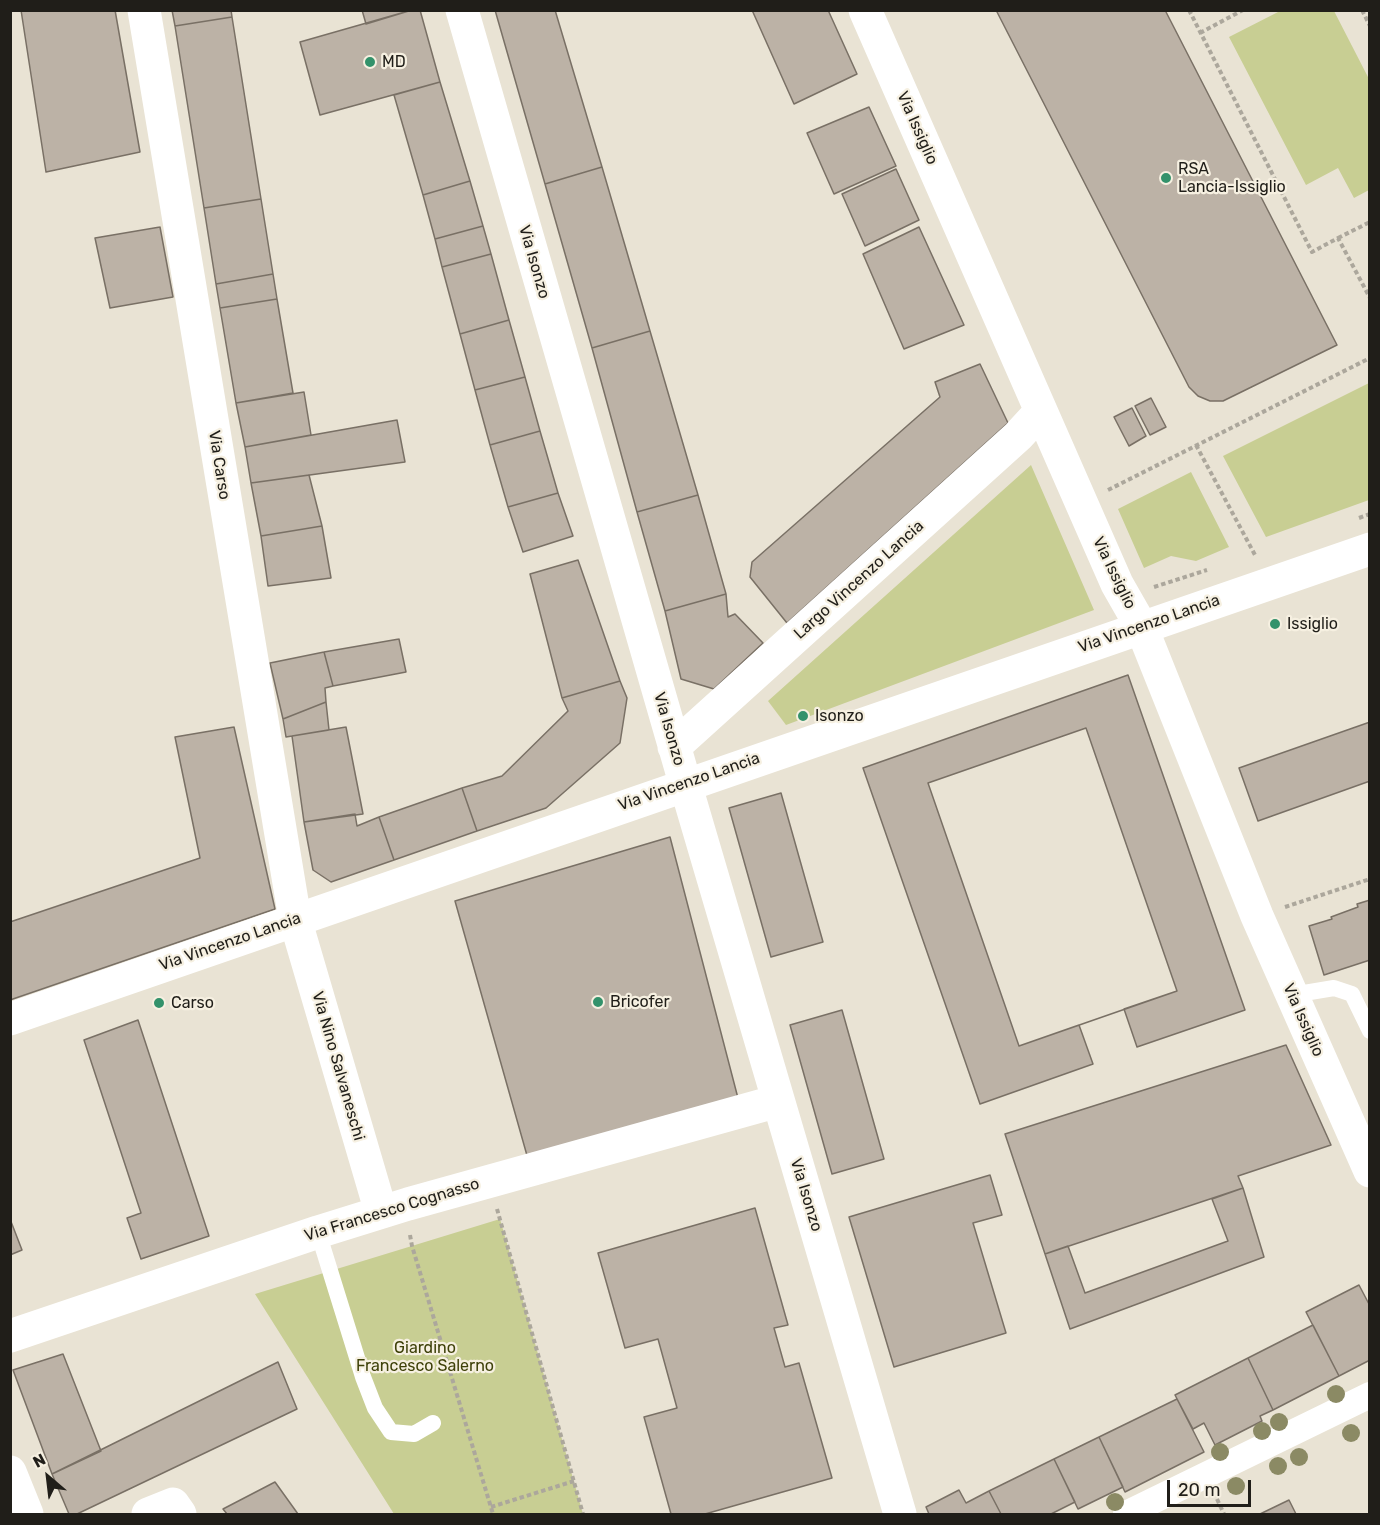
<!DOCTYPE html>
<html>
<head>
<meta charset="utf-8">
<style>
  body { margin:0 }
  #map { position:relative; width:1380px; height:1525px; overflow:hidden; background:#e9e3d4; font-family:Rubik,sans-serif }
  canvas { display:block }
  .frame { position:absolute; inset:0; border:12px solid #201e19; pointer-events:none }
  .north { position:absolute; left:18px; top:1447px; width:60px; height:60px; -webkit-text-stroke:4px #f6f0e1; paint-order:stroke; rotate:332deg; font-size:16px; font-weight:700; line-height:24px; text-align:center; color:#201e19 }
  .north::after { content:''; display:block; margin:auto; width:21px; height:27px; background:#201e19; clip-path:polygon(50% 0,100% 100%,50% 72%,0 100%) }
  .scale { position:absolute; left:1167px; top:1480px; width:84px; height:27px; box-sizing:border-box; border:3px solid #201e19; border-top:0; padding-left:8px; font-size:18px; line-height:21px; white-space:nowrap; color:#201e19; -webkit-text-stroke:4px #f6f0e1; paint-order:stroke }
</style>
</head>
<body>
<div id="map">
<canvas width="1380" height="1525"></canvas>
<div class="frame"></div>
<div class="north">N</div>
<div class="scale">20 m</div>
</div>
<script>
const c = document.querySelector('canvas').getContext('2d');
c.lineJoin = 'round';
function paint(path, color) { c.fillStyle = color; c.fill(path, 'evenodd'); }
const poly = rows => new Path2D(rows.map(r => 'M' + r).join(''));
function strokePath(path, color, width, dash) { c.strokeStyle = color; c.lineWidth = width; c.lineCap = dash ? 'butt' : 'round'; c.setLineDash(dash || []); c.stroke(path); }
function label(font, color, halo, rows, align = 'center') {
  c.font = font + ' Rubik,sans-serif'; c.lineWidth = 4.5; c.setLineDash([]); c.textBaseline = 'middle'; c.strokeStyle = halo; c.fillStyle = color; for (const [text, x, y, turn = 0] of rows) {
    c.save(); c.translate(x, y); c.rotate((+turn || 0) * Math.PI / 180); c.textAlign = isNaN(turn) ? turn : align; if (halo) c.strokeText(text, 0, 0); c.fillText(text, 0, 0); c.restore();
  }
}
const green = poly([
  [1280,11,1334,11,1369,79,1369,190,1354,198,1338,168,1306,185,1229,37],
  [1369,383,1369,500,1266,537,1223,456],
  [1031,465,1094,610,786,725,768,701],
  [1191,472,1229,547,1196,561,1171,556,1144,568,1118,509],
  [500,1219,583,1514,394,1514,255,1294]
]);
const building = poly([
  [21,10,115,10,140,152,46,172,21,10],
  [172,10,231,10,232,17,175,26,172,10],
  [362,10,412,10,366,24,362,10],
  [412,10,420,10,440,82,320,115,300,42,412,10],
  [495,10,555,10,602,167,545,184,495,10],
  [752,10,828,10,857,74,794,104,752,10],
  [996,10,1165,10,1337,345,1223,401,1210,401,1198,396,1189,387,996,10],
  [232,17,261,199,204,208,175,26,232,17],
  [440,82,470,181,423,195,394,95,440,82],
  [869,107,896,166,834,194,807,133,869,107],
  [602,167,650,331,592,348,545,184,602,167],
  [896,169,919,220,865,246,842,194,896,169],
  [470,181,483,226,435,239,423,195,470,181],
  [261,199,273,274,216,284,204,208,261,199],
  [483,226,491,254,442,267,435,239,483,226],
  [160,227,173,297,110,308,95,238,160,227],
  [919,227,964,325,904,349,863,254,919,227],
  [491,254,509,320,460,334,442,267,491,254],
  [273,274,277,299,220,308,216,284,273,274],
  [277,299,293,393,236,403,220,308,277,299],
  [509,320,525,377,475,390,460,334,509,320],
  [650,331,698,495,637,512,592,348,650,331],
  [980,364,1008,423,787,623,750,577,752,562,940,397,935,382,980,364],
  [525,377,540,431,490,445,475,390,525,377],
  [304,392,311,435,245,447,236,403,304,392],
  [1151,398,1166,427,1150,435,1135,406,1151,398],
  [1132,408,1146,436,1129,446,1114,417,1132,408],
  [397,420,405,462,251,483,245,447,397,420],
  [540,431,558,493,508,507,490,445,540,431],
  [309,475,322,526,261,536,251,483,309,475],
  [558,493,573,536,523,552,508,507,558,493],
  [698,495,726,594,665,611,637,512,698,495],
  [322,526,331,578,268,586,261,536,322,526],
  [578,560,620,681,562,698,530,574,578,560],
  [726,594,728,617,735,614,763,643,714,689,681,679,665,611,726,594],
  [399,639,406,672,333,686,324,652,399,639],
  [324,652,333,686,325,688,326,702,283,719,270,663,324,652],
  [1128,675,1245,1010,1137,1047,1124,1009,1177,991,1086,728,928,783,1019,1046,1079,1025,1093,1064,980,1104,863,768,1128,675],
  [620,681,627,698,620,743,546,808,477,831,462,788,502,776,568,711,562,698,620,681],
  [326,702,329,730,286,737,283,719,326,702],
  [1370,722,1370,781,1258,821,1239,768,1370,722],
  [234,727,275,909,10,1000,10,922,200,858,175,737,234,727],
  [346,727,363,814,304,822,292,736,346,727],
  [1086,728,1177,991,1019,1046,928,783,1086,728],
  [1086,728,1177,991,1019,1046,928,783,1086,728],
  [462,788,477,831,394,860,379,817,462,788],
  [781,793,823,942,771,957,729,808,781,793],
  [355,814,357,826,379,817,394,860,331,882,313,870,304,822,355,814],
  [670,837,739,1102,528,1159,455,901,670,837],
  [1370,900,1370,960,1324,975,1309,926,1332,919,1331,917,1358,907,1357,904,1370,900],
  [842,1010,884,1159,832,1174,790,1025,842,1010],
  [138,1020,209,1236,141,1259,127,1218,141,1213,84,1040,138,1020],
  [1286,1045,1331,1145,1238,1176,1243,1188,1045,1254,1005,1134,1286,1045],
  [990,1175,1002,1215,973,1223,1006,1333,894,1367,849,1217,990,1175],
  [1243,1188,1264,1257,1070,1329,1045,1254,1068,1246,1085,1293,1228,1241,1212,1199,1243,1188],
  [755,1208,788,1325,774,1328,785,1367,799,1363,832,1478,705,1514,671,1514,644,1417,677,1408,658,1339,625,1348,598,1253,755,1208],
  [10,1219,22,1250,10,1255,10,1219],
  [1359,1285,1370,1306,1370,1360,1339,1376,1306,1312,1359,1285],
  [1313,1325,1339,1376,1273,1410,1248,1358,1313,1325],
  [63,1354,101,1451,52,1474,13,1370,63,1354],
  [1248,1358,1273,1410,1260,1416,1262,1421,1215,1445,1204,1423,1193,1429,1175,1395,1248,1358],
  [278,1362,297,1409,77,1514,69,1514,52,1474,278,1362],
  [1177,1399,1204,1452,1125,1492,1099,1437,1177,1399],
  [1099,1437,1123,1487,1078,1509,1054,1459,1099,1437],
  [1054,1459,1075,1502,1051,1514,1001,1514,989,1491,1054,1459],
  [275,1482,298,1514,227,1514,223,1509,275,1482],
  [959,1490,966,1503,989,1491,1001,1514,929,1514,926,1507,959,1490],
  [1289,1500,1296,1514,1260,1514,1289,1500]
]);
const path = poly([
  [1189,10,1312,252,1338,238,1370,298],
  [1362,10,1370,26],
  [1200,33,1243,10],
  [1338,238,1370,222],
  [1196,445,1255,555],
  [1108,490,1370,358],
  [1359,518,1370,514],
  [1154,587,1207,570],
  [1285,907,1370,879],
  [497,1209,583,1514],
  [410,1235,412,1246,493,1514],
  [1217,1499,1224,1514],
  [491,1507,574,1481]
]);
const service = poly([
  [1292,995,1334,988,1352,994,1370,1031],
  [318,1232,363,1377,375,1408,391,1432,414,1434,433,1423]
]);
const pedestrian = poly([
  [1126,1514,1370,1395]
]);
const minor = poly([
  [144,10,295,919,381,1212],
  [462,10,685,783,900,1514],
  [865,10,1117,584,1141,626,1257,916,1370,1171],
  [674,747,1018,436,1041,411],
  [10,1336,318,1232,408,1204,778,1101],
  [10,1472,27,1514],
  [148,1514,173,1504,180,1514]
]);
const tertiary = poly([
  [10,1019,1370,549]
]);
const trees = [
  [1336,1394],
  [1279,1422],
  [1262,1431],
  [1351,1433],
  [1220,1452],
  [1299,1457],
  [1278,1466],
  [1236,1486],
  [1115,1502]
];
const markers = [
  [370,62,6,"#33926b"],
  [1166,178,6,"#33926b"],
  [1275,624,6,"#33926b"],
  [803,716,6,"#33926b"],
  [598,1002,6,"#33926b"],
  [159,1003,6,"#33926b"]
];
const poiNames = [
  ["MD",382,62],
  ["RSA",1178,169],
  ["Lancia-Issiglio",1178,187],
  ["Issiglio",1287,624],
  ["Isonzo",815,716],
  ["Bricofer",610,1002],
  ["Carso",171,1003]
];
const streetNames = [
  ["Via Issiglio",917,128,66],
  ["Via Isonzo",534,262,74],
  ["Via Carso",219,465,81],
  ["Via Issiglio",1114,573,64],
  ["Largo Vincenzo Lancia",859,580,-42],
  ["Via Vincenzo Lancia",1149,624,-19],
  ["Via Isonzo",669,729,74],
  ["Via Vincenzo Lancia",689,782,-19],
  ["Via Vincenzo Lancia",230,942,-19],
  ["Via Issiglio",1303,1020,66],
  ["Via Nino Salvaneschi",338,1066,74],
  ["Via Isonzo",806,1195,73],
  ["Via Francesco Cognasso",392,1210,-17]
];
const parkNames = [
  ["Giardino",425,1348],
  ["Francesco Salerno",425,1366]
];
paint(green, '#c8ce93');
paint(building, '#bcb2a6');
strokePath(building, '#797065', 1.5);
strokePath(path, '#aca79c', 4, [4.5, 3]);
strokePath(service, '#fff', 16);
strokePath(pedestrian, '#fff', 26);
strokePath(minor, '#fff', 33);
strokePath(tertiary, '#fff', 33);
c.fillStyle = '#8b8a64';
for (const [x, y] of trees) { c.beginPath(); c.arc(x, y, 9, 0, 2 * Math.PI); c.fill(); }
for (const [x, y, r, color] of markers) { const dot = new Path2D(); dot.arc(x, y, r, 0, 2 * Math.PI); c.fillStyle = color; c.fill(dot); strokePath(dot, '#f6f0e1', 2); }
label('16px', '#201e19', '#f6f0e1', poiNames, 'left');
label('16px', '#201e19', '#f6f0e1', streetNames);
label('16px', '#3e4109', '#f6f0e1', parkNames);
</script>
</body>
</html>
